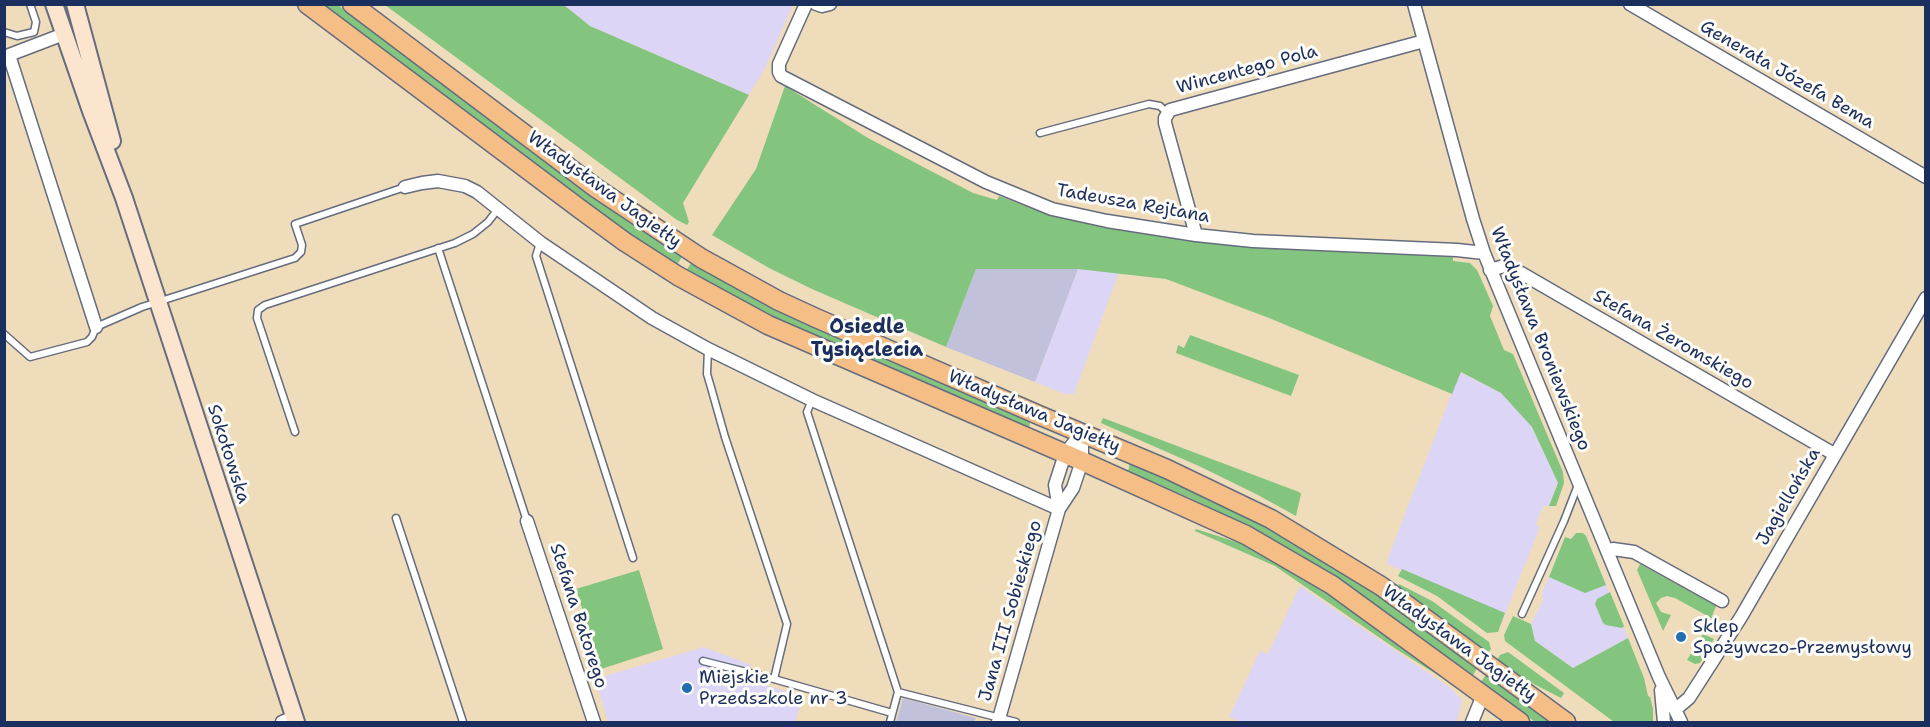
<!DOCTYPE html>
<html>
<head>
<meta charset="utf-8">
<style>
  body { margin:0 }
  #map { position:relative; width:1930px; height:727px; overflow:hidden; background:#efdcba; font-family:"Shantell Sans",sans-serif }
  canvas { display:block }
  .frame { position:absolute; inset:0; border:6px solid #1b2f5e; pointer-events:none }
</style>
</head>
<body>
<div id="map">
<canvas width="1930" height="727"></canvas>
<div class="frame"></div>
</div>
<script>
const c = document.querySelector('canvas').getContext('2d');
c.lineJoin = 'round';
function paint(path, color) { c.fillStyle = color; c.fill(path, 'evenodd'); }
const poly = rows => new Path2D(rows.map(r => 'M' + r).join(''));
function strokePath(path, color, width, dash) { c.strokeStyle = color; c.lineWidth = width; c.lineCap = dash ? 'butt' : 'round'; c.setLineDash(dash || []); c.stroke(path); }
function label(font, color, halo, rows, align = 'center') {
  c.font = font + ' "Shantell Sans",sans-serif'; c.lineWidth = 6; c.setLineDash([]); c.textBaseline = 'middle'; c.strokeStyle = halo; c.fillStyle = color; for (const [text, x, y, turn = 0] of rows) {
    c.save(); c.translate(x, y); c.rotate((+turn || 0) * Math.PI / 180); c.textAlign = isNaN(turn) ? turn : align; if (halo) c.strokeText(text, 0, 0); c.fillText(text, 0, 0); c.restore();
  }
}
const built = poly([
  [564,5,793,5,765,68,749,95,590,26],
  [1078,269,1119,272,1074,394,1064,394,1035,382],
  [1460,372,1501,393,1532,427,1558,483,1549,506,1544,506,1539,516,1536,525,1540,527,1503,619,1386,563],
  [1576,533,1583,533,1586,536,1628,638,1573,668,1535,641,1531,624,1543,600,1542,594,1565,537,1571,539],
  [1300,586,1452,689,1462,700,1457,722,1242,722,1229,717,1260,651,1268,654],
  [704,647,751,665,748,679,803,697,795,722,608,722,595,679]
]);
const industrial = poly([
  [976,269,1078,269,1035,382,946,347],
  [903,698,976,718,974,722,896,722]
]);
const green = poly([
  [322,5,338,5,615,212,683,255,677,265,609,221],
  [385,5,564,5,590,26,749,95,683,203,689,222,687,225,677,220],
  [785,86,868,138,973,193,997,200,999,196,1033,209,1114,228,1216,243,1453,257,1453,261,1470,263,1477,270,1493,306,1490,316,1504,350,1513,354,1563,472,1564,483,1556,506,1549,506,1558,483,1532,427,1501,393,1461,372,1452,394,1269,318,1166,279,1078,269,976,269,946,347,812,289,769,268,712,235,756,169],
  [691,263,786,314,1031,419,1029,428,784,322,686,271],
  [1190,335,1299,375,1291,396,1176,353,1178,345,1184,348],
  [1103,418,1299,492,1301,494,1296,516,1258,495,1201,467,1101,423],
  [1130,461,1250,516,1383,597,1477,668,1473,675,1377,606,1288,548,1188,497,1128,472],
  [1196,529,1249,546,1295,573,1349,607,1460,689,1396,649,1275,566,1195,531],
  [1576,533,1583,533,1586,536,1606,585,1585,593,1549,577,1565,537,1571,539],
  [1640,564,1702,598,1704,595,1717,604,1712,616,1723,623,1722,624,1675,598,1667,596,1661,598,1656,603,1661,612,1671,615,1663,631,1637,570],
  [1402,569,1505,613,1498,632,1487,633,1437,596,1398,576],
  [639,570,663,649,601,669,576,589],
  [1399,584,1432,601,1489,642,1491,649,1488,653,1398,586],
  [1610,592,1624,626,1622,628,1606,625,1603,623,1595,604,1597,599],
  [1513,616,1531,624,1535,641,1573,668,1628,638,1644,678,1648,696,1650,697,1653,709,1653,722,1614,722,1505,641,1504,635],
  [1703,634,1714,639,1700,663,1695,664,1687,660],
  [1508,652,1564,693,1561,698,1530,682,1497,660,1500,655],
  [1487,673,1553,722,1535,722,1481,682]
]);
const lane = poly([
  [4,32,17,36,34,32,36,22,30,4],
  [1040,133,1149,104,1160,106,1167,113],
  [540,243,536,256,633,558],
  [438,248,527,521],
  [4,334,30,357,87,342,92,337,96,327,142,307,295,258,301,252,302,245,295,224,405,187],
  [708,349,707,374,710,384,725,437,787,624,774,679],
  [812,400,807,412,898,692],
  [295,432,257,318,258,310,265,305,455,243,473,234,488,222,498,209],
  [396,518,463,722],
  [1522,614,1564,521,1578,485],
  [703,661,774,679,892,713],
  [890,722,898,692,1016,722]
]);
const street = poly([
  [806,4,779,64,779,72,781,76,986,182,1052,209,1107,221,1196,235,1253,241,1457,250,1484,253],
  [816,4,822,6,830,4],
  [1414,4,1473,219,1484,253,1659,677,1681,722],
  [1630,4,1926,177],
  [64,34,9,55,96,327],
  [405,187,422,183,438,181,465,186,477,192,541,243,652,318,708,349,812,400,1059,509],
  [1196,235,1165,123,1165,118,1170,110,1424,41],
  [1490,270,1504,266,1521,273,1834,454],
  [1059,509,1055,485,1065,454,1082,432],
  [527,521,594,722],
  [1607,551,1613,549,1634,552,1722,601],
  [1661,690,1664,722],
  [1676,709,1689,698,1741,617,1926,298],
  [282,722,294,717],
  [998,722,1059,509,1073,488,1082,461,1082,432],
  [1472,722,1483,695]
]);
const secondary = poly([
  [54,4,91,111,124,198,296,722],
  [75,4,112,141]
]);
const primary = poly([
  [307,4,580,209,625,242,678,276,768,325,1082,461,1246,535,1332,585,1520,722],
  [352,4,596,188,701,258,779,301,816,318,1041,416,1167,469,1271,519,1381,586,1566,722]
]);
const markers = [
  [1681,637,6,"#1f6fb2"],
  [687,688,6,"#1f6fb2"]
];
const streetNames = [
  ["Wincentego Pola",1247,70,-15],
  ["Generała Józefa Bema",1787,75,30],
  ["Władysława Jagiełły",604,190,36],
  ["Tadeusza Rejtana",1133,204,10],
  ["Władysława Broniewskiego",1540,339,68],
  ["Stefana Żeromskiego",1673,340,30],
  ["Władysława Jagiełły",1034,412,23],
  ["Sokołowska",228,454,72],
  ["Jagiellońska",1789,497,-60],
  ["Jana III Sobieskiego",1011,611,-74],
  ["Stefana Batorego",578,616,72],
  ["Władysława Jagiełły",1459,644,36]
];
const poiNames = [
  ["Sklep",1693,627],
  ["Spożywczo-Przemysłowy",1693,648],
  ["Miejskie",699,678],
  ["Przedszkole nr 3",699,699]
];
const neighbourhoodNames = [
  ["Osiedle",867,328],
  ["Tysiąclecia",867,351]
];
paint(built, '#ddd5f6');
paint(industrial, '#c2c1dc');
paint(green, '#83c57e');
strokePath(lane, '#656c7e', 9);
strokePath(street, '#656c7e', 15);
strokePath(secondary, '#656c7e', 20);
strokePath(primary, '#656c7e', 21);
strokePath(lane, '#fff', 6);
strokePath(street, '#fff', 12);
strokePath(secondary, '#fbe5cf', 16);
strokePath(primary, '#f6be87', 18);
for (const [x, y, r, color] of markers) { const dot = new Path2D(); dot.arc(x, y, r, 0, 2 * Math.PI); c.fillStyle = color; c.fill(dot); strokePath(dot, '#fdfcf7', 2); }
label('18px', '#1b2f5e', '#fdfcf7', streetNames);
label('18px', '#1b2f5e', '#fdfcf7', poiNames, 'left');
label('bold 20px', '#1b2f5e', '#fdfcf7', neighbourhoodNames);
</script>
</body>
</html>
